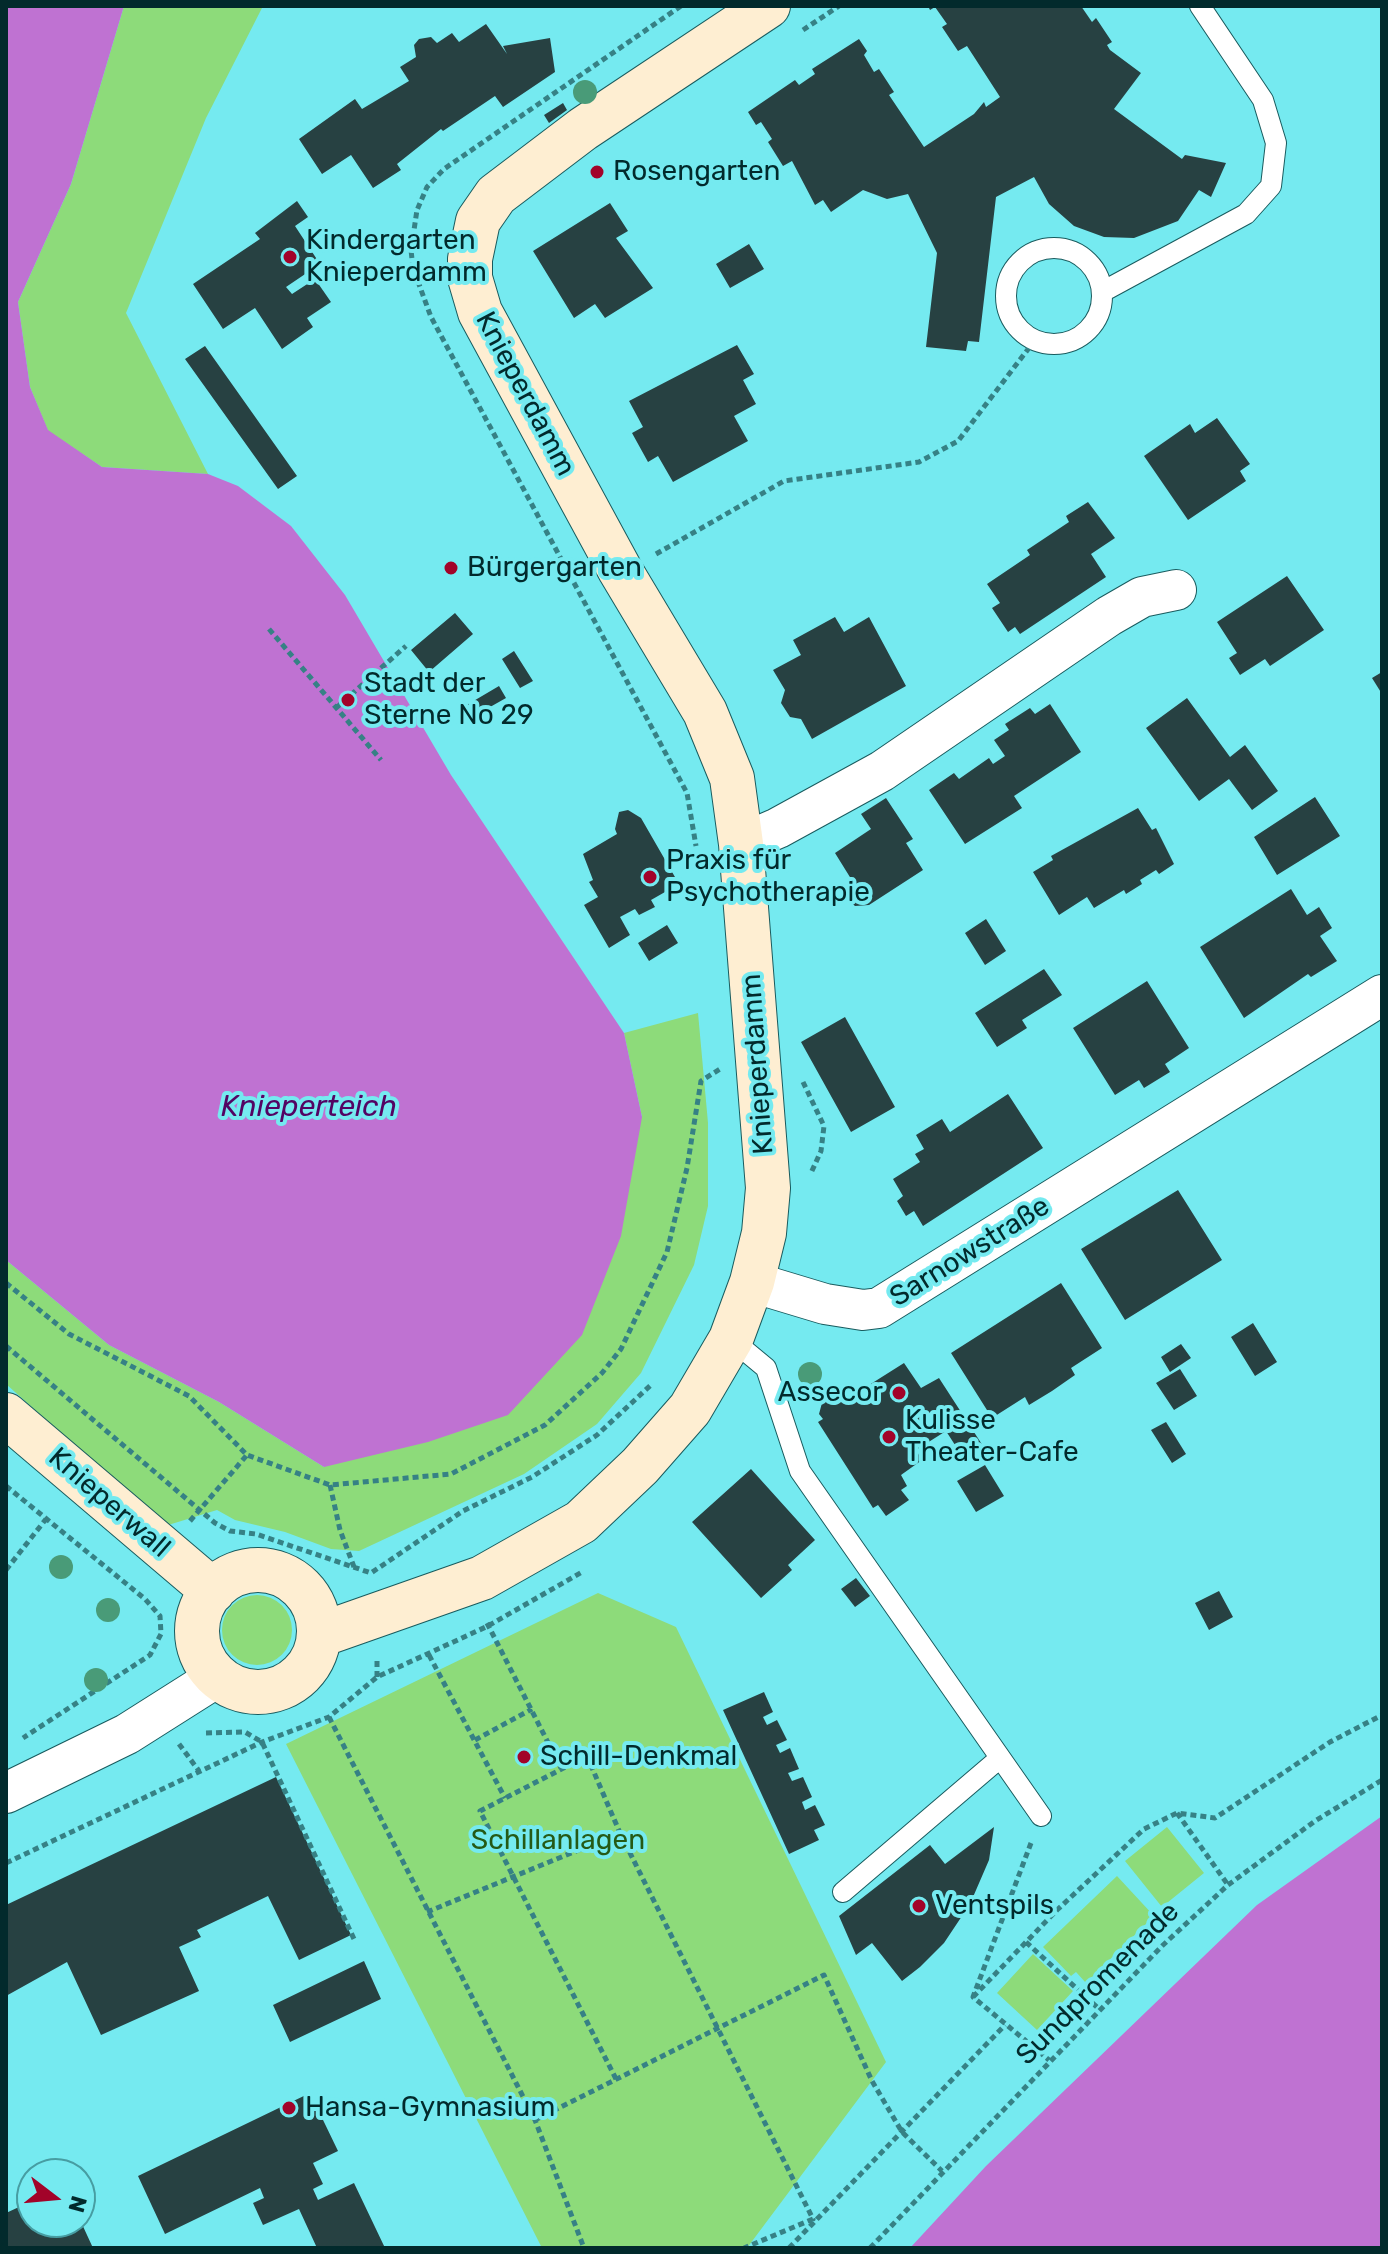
<!DOCTYPE html>
<html>
<head>
<meta charset="utf-8">
<style>
  body { margin:0 }
  #map { position:relative; width:1388px; height:2254px; overflow:hidden; background:#75eaf0; font-family:Rubik,sans-serif }
  canvas { display:block }
  .frame { position:absolute; inset:0; border:8px solid #022a2c; pointer-events:none }
  .north { position:absolute; left:16px; top:2158px; width:80px; height:80px; box-sizing:border-box; background:#75eaf0; border:2px solid #479da2; border-radius:50%; rotate:106deg; font-size:22px; font-weight:700; line-height:32px; text-align:center; color:#022a2c }
  .north::after { content:''; display:block; margin:auto; width:28px; height:36px; background:#a20329; clip-path:polygon(50% 0,100% 100%,50% 72%,0 100%) }
</style>
</head>
<body>
<div id="map">
<canvas width="1388" height="2254"></canvas>
<div class="frame"></div>
<div class="north">N</div>
</div>
<script>
const c = document.querySelector('canvas').getContext('2d');
c.lineJoin = 'round';
function paint(path, color) { c.fillStyle = color; c.fill(path, 'evenodd'); }
const poly = rows => new Path2D(rows.map(r => 'M' + r).join(''));
function strokePath(path, color, width, dash) { c.strokeStyle = color; c.lineWidth = width; c.lineCap = dash ? 'butt' : 'round'; c.setLineDash(dash || []); c.stroke(path); }
function label(font, color, halo, rows, align = 'center') {
  c.font = font + ' Rubik,sans-serif'; c.lineWidth = 8; c.setLineDash([]); c.textBaseline = 'middle'; c.strokeStyle = halo; c.fillStyle = color; for (const [text, x, y, turn = 0] of rows) {
    c.save(); c.translate(x, y); c.rotate((+turn || 0) * Math.PI / 180); c.textAlign = isNaN(turn) ? turn : align; if (halo) c.strokeText(text, 0, 0); c.fillText(text, 0, 0); c.restore();
  }
}
const green = poly([
  [124,6,263,6,206,118,126,313,208,474,102,467,48,431,30,387,18,302,71,184],
  [698,1013,708,1123,708,1206,694,1265,641,1373,597,1424,524,1474,359,1551,331,1549,285,1532,235,1520,217,1510,165,1526,6,1384,6,1260,109,1345,219,1402,324,1467,642,1117,624,1033],
  [598,1593,676,1627,886,2062,747,2248,542,2248,286,1744],
  '222 1630a35 35 0 1 1 70 0a35 35 0 1 1-70 0Z',
  [1167,1827,1204,1873,1162,1907,1125,1861],
  [1117,1876,1154,1916,1086,1983,1076,1972,1071,1976,1043,1947],
  [1033,1954,1073,1991,1037,2030,997,1993]
]);
const water = poly([
  [6,6,124,6,71,184,18,302,30,387,48,430,102,467,208,474,238,486,291,526,345,595,451,775,624,1033,642,1117,621,1236,582,1335,508,1415,428,1442,324,1467,219,1402,109,1345,6,1260],
  [1382,1816,1382,2248,910,2248,986,2166,1257,1905]
]);
const building = poly([
  [928,6,1081,6,1092,22,1096,18,1112,42,1107,45,1110,50,1141,73,1114,109,1182,159,1185,155,1226,163,1211,197,1199,190,1178,221,1134,238,1104,237,1074,226,1049,204,1034,177,996,197,979,342,968,341,966,351,926,347,937,253,908,194,887,199,863,190,831,212,823,200,815,205,792,161,783,166,768,142,772,139,761,122,756,125,748,112,795,80,799,85,815,74,812,69,859,39,867,51,864,55,874,72,879,69,894,92,889,95,924,147,974,114,984,102,986,107,1000,97,967,46,958,51,942,27,947,24,935,7,930,10],
  [486,24,507,54,503,46,550,38,555,72,503,107,495,96,443,131,441,129,397,164,401,170,373,188,351,155,322,174,299,139,355,99,362,109,409,81,400,67,416,57,414,45,419,39,431,37,437,43,452,33,459,42],
  [563,103,567,110,549,123,544,115],
  [297,201,308,217,295,226,320,264,286,287,292,294,315,279,331,302,307,318,313,327,282,349,255,308,223,329,193,284,260,239,255,233],
  [610,203,628,231,616,238,653,288,605,318,595,304,574,318,533,251],
  [749,244,764,269,730,288,716,264],
  [737,345,754,374,743,380,756,404,734,416,748,441,673,482,658,456,648,462,632,433,643,427,629,401],
  [205,346,297,476,278,489,185,359],
  [1217,418,1250,464,1240,471,1246,481,1188,520,1144,456,1190,424,1195,433],
  [1088,502,1115,538,1091,554,1106,577,1020,634,1015,627,1008,632,992,608,1000,603,987,584,1030,555,1027,550,1069,522,1066,516],
  [1287,576,1324,630,1270,666,1265,659,1240,675,1229,658,1237,653,1217,622],
  [455,613,473,634,429,672,411,650],
  [835,617,844,632,869,617,906,686,812,739,801,719,790,717,781,703,785,690,773,670,801,655,793,640],
  [514,651,533,681,520,688,502,659],
  [1382,672,1382,694,1372,678],
  [499,686,506,698,467,720,460,709],
  [1187,698,1230,757,1245,745,1278,791,1252,810,1229,779,1199,801,1146,728],
  [1050,704,1081,752,1014,796,1022,808,965,844,929,790,954,773,959,779,989,758,993,764,1005,756,994,740,1009,730,1005,724,1030,708,1035,714],
  [1315,797,1340,836,1277,875,1254,837],
  [886,798,913,839,906,843,923,870,869,905,855,906,844,896,846,887,853,882,835,853,871,829,861,814],
  [1138,808,1152,830,1156,828,1174,864,1159,874,1156,870,1140,880,1142,884,1126,894,1124,890,1094,908,1087,897,1059,915,1033,872,1053,860,1051,856],
  [628,810,641,818,679,884,651,900,655,907,639,915,635,909,620,917,630,935,609,948,584,905,598,897,589,882,593,880,583,854,617,834,615,829,619,812],
  [1291,889,1307,915,1319,907,1332,928,1320,936,1337,961,1311,977,1308,974,1244,1018,1200,947],
  [986,919,1006,951,985,965,965,933],
  [667,925,678,943,649,961,638,943],
  [1044,969,1062,995,1022,1020,1027,1028,997,1047,975,1013],
  [1147,981,1189,1048,1165,1064,1170,1072,1144,1088,1139,1080,1115,1095,1073,1028],
  [845,1017,895,1107,851,1132,801,1042],
  [1008,1094,1043,1148,923,1226,914,1211,906,1216,897,1201,903,1196,893,1179,920,1162,915,1154,924,1149,916,1135,942,1119,950,1132],
  [1178,1190,1222,1260,1125,1320,1081,1249],
  [1061,1283,1102,1348,1071,1368,1075,1375,1052,1391,1029,1405,1025,1397,992,1418,951,1353],
  [1253,1323,1277,1362,1255,1376,1231,1337],
  [1181,1344,1191,1358,1170,1372,1161,1357],
  [904,1363,921,1388,939,1378,983,1446,964,1459,946,1431,916,1450,922,1460,901,1475,907,1486,901,1490,909,1500,886,1516,878,1505,873,1508,818,1422,823,1419,819,1414,822,1403,833,1396,844,1398,847,1403,847,1399],
  [1180,1369,1197,1396,1174,1410,1156,1383],
  [1166,1422,1186,1454,1172,1463,1151,1430],
  [985,1465,1004,1496,976,1512,957,1481],
  [751,1469,815,1540,788,1565,792,1570,761,1598,692,1522],
  [856,1578,870,1596,855,1607,841,1589],
  [1219,1591,1233,1617,1209,1630,1195,1603],
  [764,1692,773,1712,763,1717,767,1725,777,1720,787,1740,776,1745,780,1753,790,1748,799,1769,788,1773,792,1781,803,1777,812,1797,802,1802,805,1810,815,1805,825,1825,814,1830,819,1840,789,1854,723,1710],
  [276,1777,351,1935,299,1960,268,1896,197,1930,201,1937,179,1947,199,1991,101,2035,67,1962,6,1996,6,1905],
  [994,1827,989,1860,970,1904,944,1943,920,1967,902,1981,872,1943,856,1955,839,1916,930,1845,945,1864],
  [364,1961,381,1999,290,2042,273,2005],
  [310,2093,338,2151,313,2163,323,2184,313,2189,318,2200,354,2183,385,2248,317,2248,299,2209,263,2225,253,2203,264,2198,260,2188,165,2234,138,2176],
  [32,2201,32,2222,81,2222,93,2248,6,2248,6,2213]
]);
const path = poly([
  [681,6,444,169,427,187,417,210,411,250,413,268,431,317,687,793,696,846],
  [803,30,839,6],
  [656,554,784,481,919,462,958,441,1035,340],
  [269,629,381,760],
  [336,708,406,646],
  [803,1082,824,1126,821,1151,811,1173],
  [6,1283,69,1334,189,1396,247,1455,330,1485,451,1474,545,1425,602,1373,621,1349,667,1252,687,1168,701,1081,720,1069],
  [6,1346,215,1523,230,1531,256,1534,371,1573,463,1511,532,1477,597,1435,652,1384],
  [330,1485,340,1530,354,1567],
  [6,1486,145,1599,160,1616,161,1634,150,1655,23,1738],
  [190,1521,247,1455],
  [6,1570,46,1519],
  [487,1623,561,1768],
  [429,1655,505,1798],
  [377,1677,377,1658],
  [329,1717,535,2120,584,2248],
  [206,1733,245,1732,262,1742,354,1939],
  [475,1740,532,1709],
  [179,1744,199,1771],
  [1177,1813,1228,1885],
  [1031,1843,973,1997,1049,2060],
  [6,1863,262,1742,329,1717,377,1677,488,1626,582,1572],
  [427,1912,620,1833,813,2219,744,2248],
  [1026,1942,1099,2009],
  [973,1997,1057,1910,1144,1829,1177,1813,1215,1818,1330,1742,1382,1715],
  [616,2079,480,1811,587,1756,620,1833],
  [535,2120,824,1975,872,2081,902,2132,942,2171],
  [789,2248,1005,2025],
  [870,2248,1162,1946,1228,1885,1315,1821,1382,1780]
]);
const lane = poly([
  '1006 296a48 48 0 1 1 96 0a48 48 0 1 1-96 0Z',
  [1102,292,1246,214,1271,186,1276,143,1263,100,1200,6],
  [731,1339,766,1368,800,1471,1041,1816],
  [843,1892,1000,1758]
]);
const street = poly([
  [741,844,778,828,882,771,1109,616,1142,597,1176,590],
  [752,1282,825,1304,863,1310,879,1308,1382,995],
  [6,1793,127,1734,217,1677]
]);
const secondary = poly([
  [6,1415,213,1591],
  '197 1631a61 61 0 1 1 122 0a61 61 0 1 1-122 0Z',
  [320,1635,482,1578,581,1522,640,1466,690,1409,731,1339,752,1282,764,1233,768,1188,741,844,732,778,705,712,620,570,480,312,470,278,470,259,478,221,496,195,583,129,768,6]
]);
const trees = [
  [585,92],
  [810,1374],
  [61,1567],
  [108,1610],
  [96,1680]
];
const markers = [
  [597,172,8,"#a20329"],
  [290,257,8,"#a20329"],
  [451,568,8,"#a20329"],
  [348,700,8,"#a20329"],
  [650,877,8,"#a20329"],
  [899,1393,8,"#a20329"],
  [889,1437,8,"#a20329"],
  [524,1757,8,"#a20329"],
  [919,1906,8,"#a20329"],
  [289,2108,8,"#a20329"]
];
const poiNames = [
  ["Rosengarten",613,172],
  ["Kindergarten",306,241],
  ["Knieperdamm",306,273],
  ["Bürgergarten",467,568],
  ["Stadt der",364,684],
  ["Sterne No 29",364,716],
  ["Praxis für",666,861],
  ["Psychotherapie",666,893],
  ["Assecor",883,1393,"right"],
  ["Kulisse",905,1421],
  ["Theater-Cafe",905,1453],
  ["Schill-Denkmal",540,1757],
  ["Ventspils",935,1906],
  ["Hansa-Gymnasium",305,2108]
];
const streetNames = [
  ["Knieperdamm",525,394,62],
  ["Knieperdamm",758,1064,-94],
  ["Sarnowstraße",970,1252,-32],
  ["Knieperwall",109,1503,41],
  ["Sundpromenade",1098,1984,-45]
];
const parkNames = [
  ["Schillanlagen",558,1841]
];
const waterNames = [
  ["Knieperteich",309,1107]
];
paint(green, '#8ddb7a');
paint(water, '#bf72d2');
paint(building, '#274142');
strokePath(lane, '#195b5e', 22);
strokePath(street, '#195b5e', 42);
strokePath(secondary, '#195b5e', 46);
strokePath(path, '#368185', 5, [6, 4]);
strokePath(lane, '#fff', 20);
strokePath(street, '#fff', 40);
strokePath(secondary, '#feeed2', 44);
c.fillStyle = '#499b78';
for (const [x, y] of trees) { c.beginPath(); c.arc(x, y, 12, 0, 2 * Math.PI); c.fill(); }
for (const [x, y, r, color] of markers) { const dot = new Path2D(); dot.arc(x, y, r, 0, 2 * Math.PI); c.fillStyle = color; c.fill(dot); strokePath(dot, '#75eaf0', 3); }
label('28px', '#022a2c', '#75eaf0', poiNames, 'left');
label('28px', '#022a2c', '#75eaf0', streetNames);
label('28px', '#255a16', '#75eaf0', parkNames);
label('italic 30px', '#530463', '#75eaf0', waterNames);
</script>
</body>
</html>
